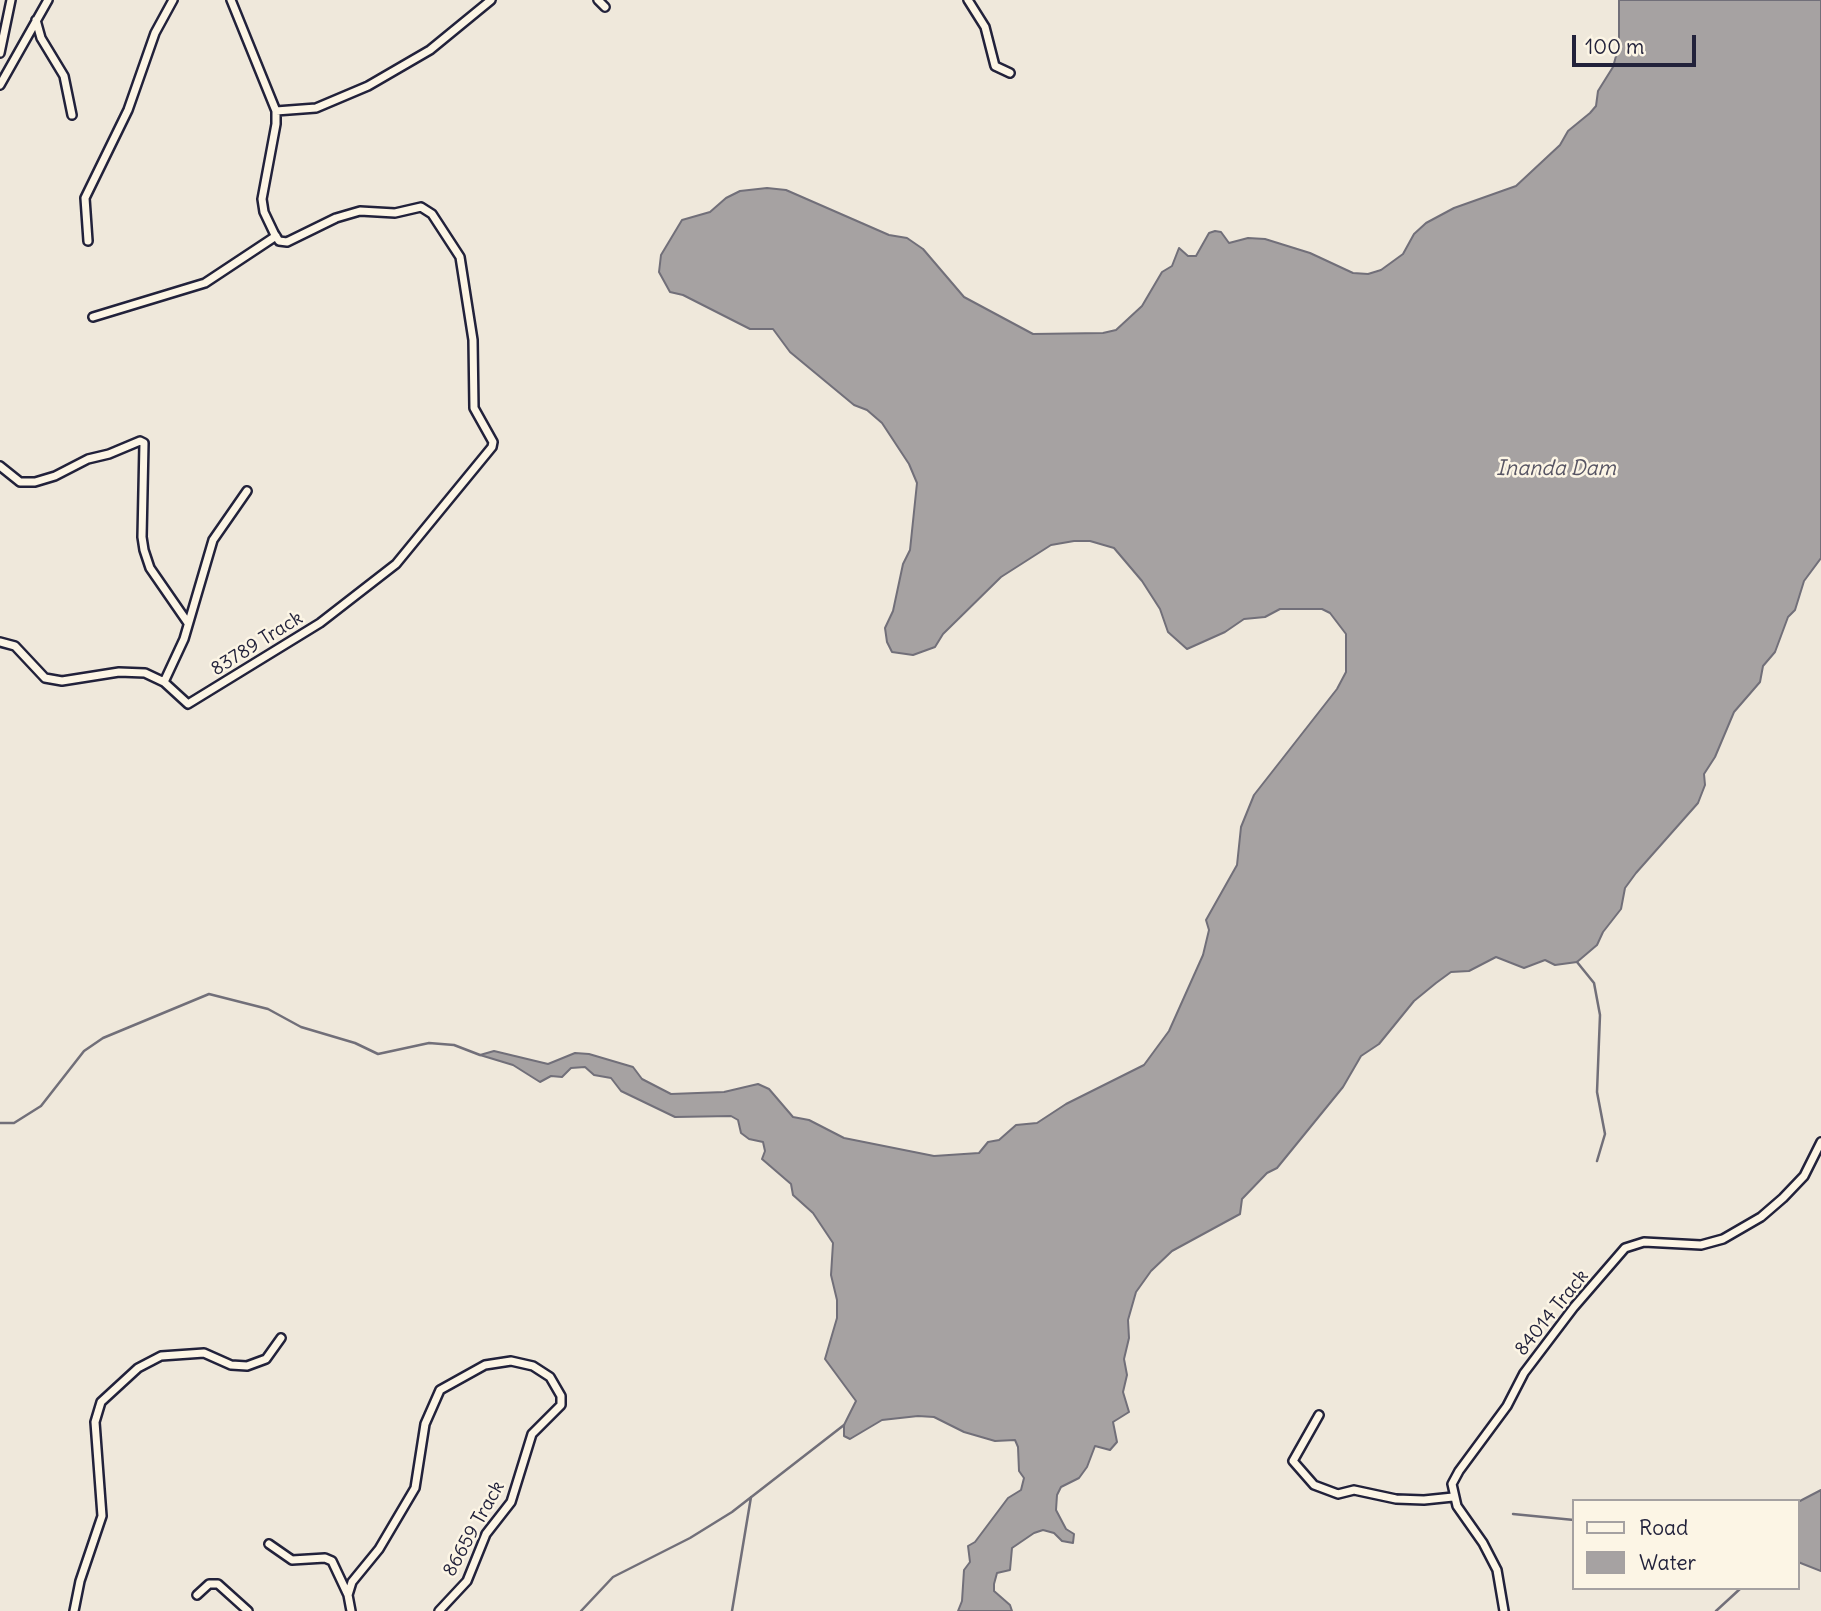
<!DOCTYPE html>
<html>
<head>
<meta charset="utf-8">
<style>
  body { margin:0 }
  #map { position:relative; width:1821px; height:1611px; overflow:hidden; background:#efe8db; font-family:Delius,sans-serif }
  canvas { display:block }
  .legend { position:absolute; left:1572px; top:1499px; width:228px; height:91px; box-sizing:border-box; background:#fcf5e5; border:2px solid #a5a1a1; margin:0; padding:9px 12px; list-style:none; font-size:21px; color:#22223b }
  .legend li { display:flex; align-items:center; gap:14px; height:35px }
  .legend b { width:35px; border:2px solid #a5a1a1 }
  .scale { position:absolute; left:1572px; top:35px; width:124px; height:32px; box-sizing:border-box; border:4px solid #22223b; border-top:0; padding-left:9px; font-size:21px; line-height:24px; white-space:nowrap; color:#22223b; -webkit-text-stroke:5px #fcf5e5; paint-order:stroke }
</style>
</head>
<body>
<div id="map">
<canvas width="1821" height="1611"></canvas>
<ul class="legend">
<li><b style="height:9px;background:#fcf5e5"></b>Road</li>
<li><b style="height:19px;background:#a6a2a2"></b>Water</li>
</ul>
<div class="scale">100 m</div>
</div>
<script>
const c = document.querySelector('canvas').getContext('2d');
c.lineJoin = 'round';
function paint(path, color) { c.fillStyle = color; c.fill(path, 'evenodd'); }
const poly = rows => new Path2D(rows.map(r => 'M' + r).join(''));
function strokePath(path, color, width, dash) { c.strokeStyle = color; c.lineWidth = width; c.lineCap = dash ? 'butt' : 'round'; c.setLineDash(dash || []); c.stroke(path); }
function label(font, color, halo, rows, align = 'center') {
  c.font = font + ' Delius,sans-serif'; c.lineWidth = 5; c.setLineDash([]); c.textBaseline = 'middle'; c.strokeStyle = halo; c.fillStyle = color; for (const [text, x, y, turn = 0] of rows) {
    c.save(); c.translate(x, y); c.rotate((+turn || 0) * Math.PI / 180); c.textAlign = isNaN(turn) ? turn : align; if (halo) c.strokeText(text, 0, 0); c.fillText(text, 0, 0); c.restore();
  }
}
const water = poly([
  [1619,0,1821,0,1821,558,1804,581,1795,610,1788,617,1775,652,1763,666,1760,682,1734,712,1715,757,1704,774,1705,785,1698,803,1636,873,1625,888,1621,909,1603,932,1597,945,1577,962,1555,965,1545,960,1524,968,1496,957,1469,971,1451,972,1436,983,1414,1001,1379,1044,1361,1056,1343,1087,1277,1168,1267,1173,1242,1199,1240,1214,1172,1251,1151,1271,1136,1292,1128,1320,1129,1338,1124,1359,1127,1375,1123,1392,1129,1412,1113,1422,1117,1442,1110,1450,1095,1446,1087,1467,1079,1478,1061,1487,1057,1495,1056,1510,1066,1529,1074,1534,1073,1543,1062,1541,1054,1533,1043,1530,1034,1533,1012,1548,1010,1570,997,1573,994,1584,994,1591,1010,1605,1012,1611,958,1611,962,1601,964,1570,970,1562,968,1546,975,1542,1008,1498,1021,1490,1024,1478,1019,1471,1018,1447,1015,1440,995,1441,964,1432,934,1417,918,1416,882,1420,850,1439,844,1436,844,1425,856,1401,825,1359,837,1318,837,1300,831,1275,833,1243,813,1213,793,1195,791,1184,762,1159,765,1151,763,1142,749,1139,741,1133,738,1120,731,1116,675,1117,621,1091,611,1078,594,1075,585,1067,571,1068,562,1077,551,1076,540,1082,513,1065,480,1055,494,1051,548,1064,575,1053,589,1054,633,1067,642,1079,671,1094,724,1092,758,1084,769,1089,793,1117,809,1120,844,1138,934,1156,979,1153,988,1142,999,1140,1016,1125,1037,1123,1066,1104,1144,1065,1169,1031,1203,955,1209,930,1206,920,1237,865,1241,827,1254,795,1337,689,1346,672,1346,634,1330,613,1322,609,1280,609,1265,617,1244,619,1225,632,1187,649,1168,632,1160,609,1142,581,1114,548,1090,541,1074,541,1051,545,1001,577,943,634,935,647,913,655,892,652,887,642,885,628,893,611,903,564,910,550,917,483,909,464,882,423,867,410,854,405,790,352,773,329,750,329,683,295,670,292,659,272,661,255,682,220,710,212,726,198,740,191,767,188,786,190,889,235,907,238,923,249,964,297,1033,334,1103,333,1116,330,1142,306,1162,272,1172,266,1179,248,1188,256,1196,256,1209,233,1215,231,1221,232,1229,243,1248,238,1265,239,1310,253,1353,273,1368,274,1381,270,1403,254,1414,234,1426,223,1454,208,1516,186,1560,145,1568,131,1590,113,1596,106,1598,91,1613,67,1619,45,1619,0],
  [1821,1490,1821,1571,1798,1562,1798,1502,1821,1490]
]);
const stream = poly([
  [1577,962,1594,983,1600,1015,1597,1092,1605,1134,1597,1161],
  [0,1123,14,1123,41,1106,84,1051,103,1038,209,994,268,1009,301,1027,355,1043,378,1054,429,1043,454,1045,480,1055],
  [1513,1514,1574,1520],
  [581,1611,613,1577,690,1538,732,1512,844,1425],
  [732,1611,751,1497],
  [1716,1611,1741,1588]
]);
const minor = poly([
  [598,0,605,7],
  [968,0,985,27,995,66,1010,73],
  [36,20,41,38,64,76,72,115],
  [0,53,11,0],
  [0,85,48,0],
  [276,111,316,108,368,86,430,50,491,0],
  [88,241,85,198,128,110,155,33,173,0],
  [93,317,205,283,276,236],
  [0,466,20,482,35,482,55,476,88,459,109,454,140,441,144,443,142,537,144,550,150,568,188,623],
  [0,642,15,646,45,678,62,681,119,672,145,673,164,682,188,704,320,623,396,564,492,447,493,442,474,408,473,340,460,257,432,214,421,207,395,213,360,211,336,218,287,242,279,241,274,233,264,212,262,199,276,124,276,111,231,0],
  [164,682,184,639,213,540,247,491],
  [1319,1415,1293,1461,1314,1485,1338,1494,1354,1490,1396,1499,1424,1500,1453,1497],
  [269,1544,292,1560,325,1558,332,1561,348,1595],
  [197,1595,209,1584,218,1584,248,1611],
  [74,1611,80,1581,102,1516,95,1422,101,1402,138,1368,161,1356,204,1353,231,1365,247,1366,266,1359,281,1338],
  [351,1611,348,1595,352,1582,379,1549,415,1488,425,1424,440,1390,485,1365,511,1361,533,1366,550,1377,561,1396,561,1405,532,1434,511,1502,486,1534,467,1581,439,1611],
  [1504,1611,1497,1570,1483,1543,1457,1506,1452,1484,1459,1471,1507,1406,1524,1373,1574,1307,1625,1248,1644,1242,1701,1245,1723,1239,1761,1217,1783,1198,1804,1176,1821,1142]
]);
const streetNames = [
  ["83789 Track",257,644,-32],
  ["84014 Track",1552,1313,-51],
  ["86659 Track",474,1529,-61]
];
const waterNames = [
  ["Inanda Dam",1556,469]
];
paint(water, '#a6a2a2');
strokePath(water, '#716f79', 2);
strokePath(stream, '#716f79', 2.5);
strokePath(minor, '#22223b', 12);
strokePath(minor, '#fcf5e5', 7);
label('19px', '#22223b', '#fcf5e5', streetNames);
label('italic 21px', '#575564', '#fcf5e5', waterNames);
</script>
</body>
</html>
